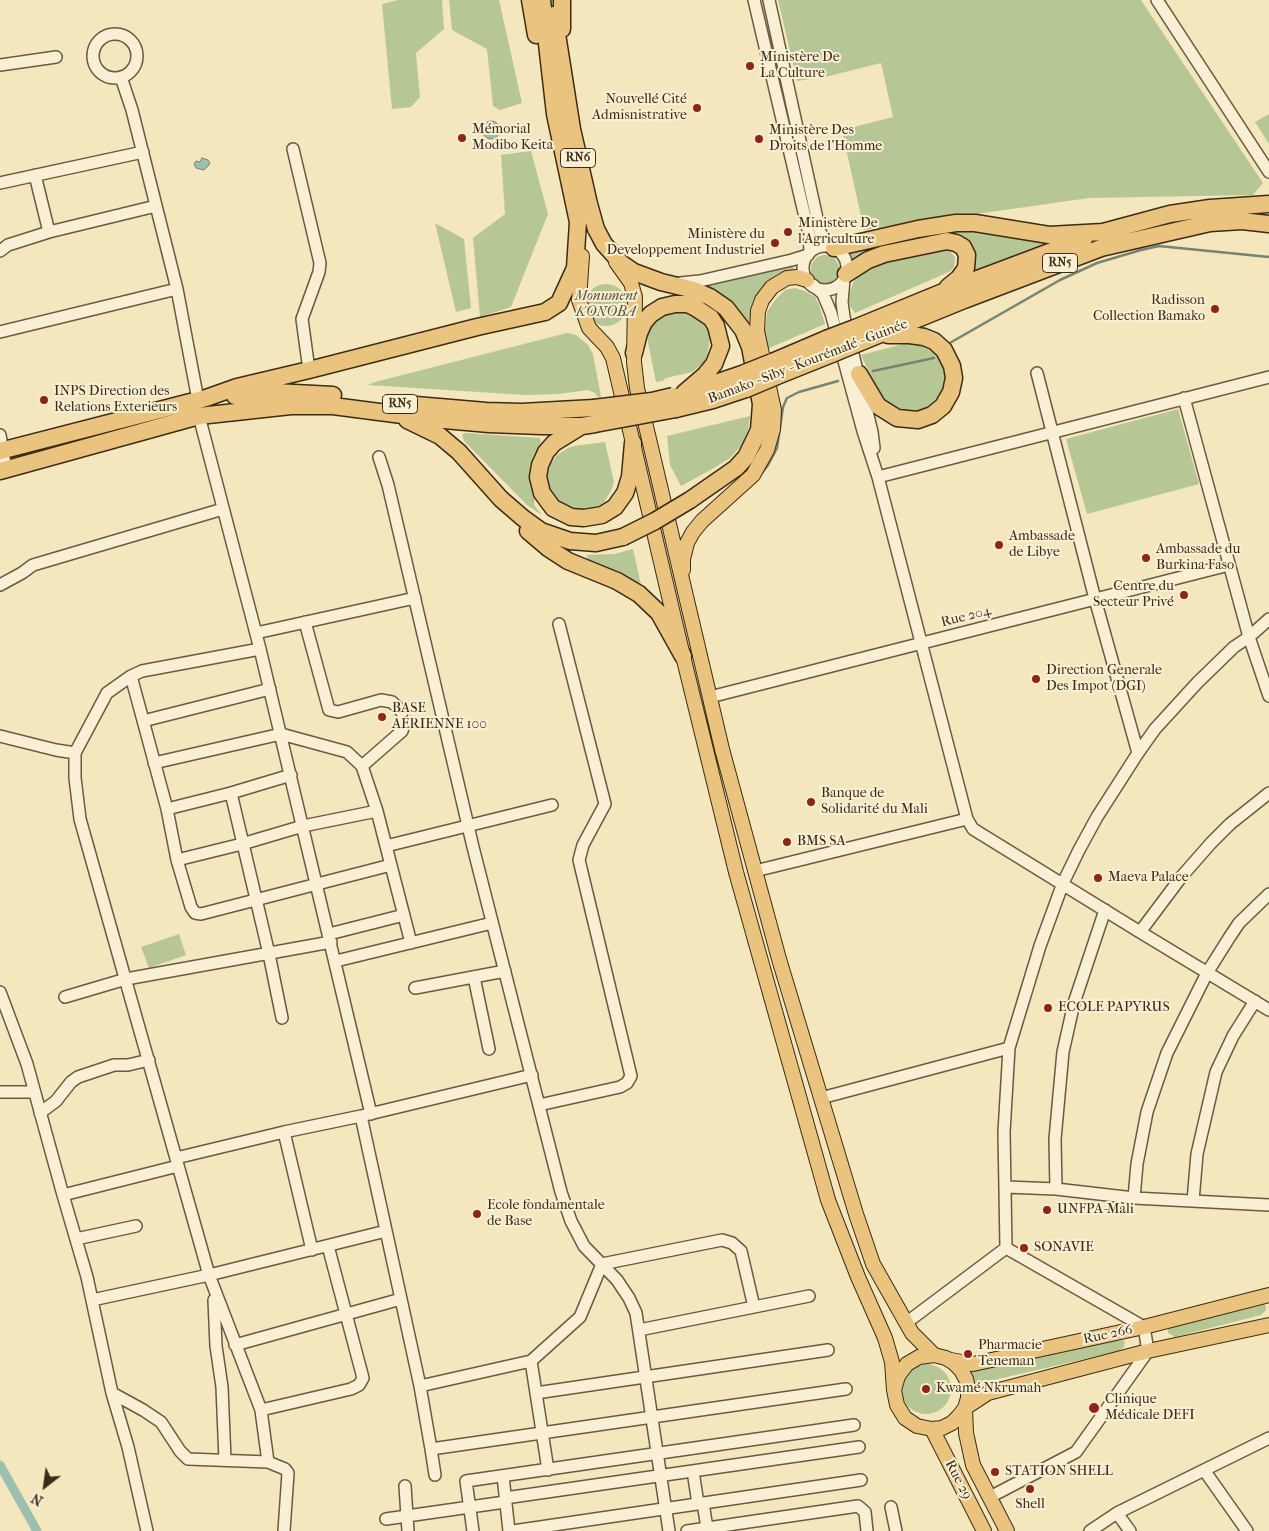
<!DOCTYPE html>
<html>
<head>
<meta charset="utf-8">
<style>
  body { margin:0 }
  #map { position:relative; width:1269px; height:1531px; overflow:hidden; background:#f4e7bd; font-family:"IM FELL French Canon",serif }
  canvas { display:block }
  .north { position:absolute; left:20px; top:1461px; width:50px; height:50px; -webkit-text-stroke:4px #f8efd4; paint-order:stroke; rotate:210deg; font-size:14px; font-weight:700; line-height:20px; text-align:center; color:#3c2b16 }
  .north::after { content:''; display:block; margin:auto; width:18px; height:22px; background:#3c2b16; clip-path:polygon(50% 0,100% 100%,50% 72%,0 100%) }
</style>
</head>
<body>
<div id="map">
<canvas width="1269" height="1531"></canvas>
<div class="north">N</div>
</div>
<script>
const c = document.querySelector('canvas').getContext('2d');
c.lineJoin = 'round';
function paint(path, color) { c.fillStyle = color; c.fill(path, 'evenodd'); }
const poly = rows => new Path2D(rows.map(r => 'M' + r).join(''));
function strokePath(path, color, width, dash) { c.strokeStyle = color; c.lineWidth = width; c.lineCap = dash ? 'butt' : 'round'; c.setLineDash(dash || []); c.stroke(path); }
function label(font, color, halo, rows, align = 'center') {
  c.font = font + ' "IM FELL French Canon",serif'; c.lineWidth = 4; c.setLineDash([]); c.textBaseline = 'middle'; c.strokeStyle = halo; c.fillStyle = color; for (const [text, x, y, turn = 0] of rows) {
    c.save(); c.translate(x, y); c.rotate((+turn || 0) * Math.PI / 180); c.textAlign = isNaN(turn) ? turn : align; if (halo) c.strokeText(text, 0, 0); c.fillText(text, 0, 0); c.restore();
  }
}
const green = poly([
  [398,0,442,0,444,29,416,53,420,97,411,107,392,109,382,4],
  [449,0,499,0,522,103,500,110,493,106,487,49,452,30],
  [778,0,1141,0,1263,183,1253,195,1089,198,864,230,842,130,893,117,881,63,825,77,797,81],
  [1269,114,1269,144,1255,122],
  [531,151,548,214,511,307,480,317,473,238,505,214,501,155],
  [435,223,464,239,471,308,456,312],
  [950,228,1054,241,973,271,974,257,969,241,961,236,947,235,853,263,850,252],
  [945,249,949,250,955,257,954,267,951,271,855,313,850,306,849,301,850,291,854,281,860,272,872,263],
  '811 269a14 14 0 1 1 28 0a14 14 0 1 1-28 0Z',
  [793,266,795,272,767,284,753,348,700,287],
  '585 305a21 21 0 1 1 42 0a21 21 0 1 1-42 0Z',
  [795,288,805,291,815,297,819,305,825,324,767,349,764,341,767,312,775,300,785,290],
  [687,311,703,322,707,328,710,340,706,359,702,364,692,372,666,378,662,381,656,382,646,332,662,313],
  [567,333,576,335,588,345,593,354,601,397,598,398,595,393,588,390,558,394,526,395,368,385,375,382],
  [907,343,923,345,933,352,941,360,945,371,945,383,942,394,935,403,926,410,915,413,904,413,884,404,861,355],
  [1178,409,1199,484,1087,514,1066,439],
  [750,416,748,430,741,446,730,458,714,468,681,486,670,465,667,436],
  [465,433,540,438,541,442,533,456,529,472,531,488,535,497,534,505,542,515,527,505,464,441,462,435],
  [605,442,614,482,611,491,604,502,593,509,574,511,557,501,550,491,547,478,550,465,557,455,568,448,574,446],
  [633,549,641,585,627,577,588,561,587,555,614,554],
  [179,934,186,955,149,968,141,947],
  [1263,1303,1266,1306,1266,1310,1261,1315,1175,1337,1168,1333,1168,1327],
  [1116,1337,1122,1339,1125,1342,1124,1347,1119,1351,972,1385,969,1371],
  '901 1389a25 25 0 1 1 50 0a25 25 0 1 1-50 0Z'
]);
const water = poly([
  '482 130a9 9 0 1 1 18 0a9 9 0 1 1-18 0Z',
  [202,158,208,160,210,163,209,165,204,170,196,168,194,164,196,161,200,162,202,158]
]);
const stream = poly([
  [948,344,1060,280,1097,263,1141,250,1159,246,1269,257],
  [873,371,934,358],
  [762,473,768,465,777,448,783,407,787,398,799,392,838,381]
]);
const canal = poly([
  [0,1465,37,1531]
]);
const minor = poly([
  [754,0,809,234,810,252],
  [769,0,820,232,829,246],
  [1157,0,1269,172],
  '93 56a22 22 0 1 1 44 0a22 22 0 1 1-44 0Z',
  [0,65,56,57],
  [121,77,132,110,177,289,198,400],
  [293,149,320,263,319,272,302,319,309,370],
  [35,175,49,232],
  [0,183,143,152],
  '803 268a22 22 0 1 1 44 0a22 22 0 1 1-44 0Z',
  [0,251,8,245,49,232,156,206],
  [844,279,842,302,844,317,872,432,874,448],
  [680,283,700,281,792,260,808,255],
  [813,285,823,294,831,313,863,431,878,477,967,819,973,829,1140,932,1269,1010],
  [0,332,177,289],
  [1037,373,1095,599,1138,753],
  [1184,398,1249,637,1269,696],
  [199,416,260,649,371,1114],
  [0,435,6,469],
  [379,457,388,485,473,847,561,1192,571,1221,584,1246,617,1280,629,1298,636,1313,669,1531],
  [878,477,1269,377],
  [0,585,22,573,33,565,223,509],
  [305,622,329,710,338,712,381,700,392,702,402,712,405,721,402,731,362,766],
  [256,633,415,598],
  [131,676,167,809,177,860,191,907,195,913,201,914,391,865],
  [710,697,1229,565],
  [143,721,270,689],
  [0,736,56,750,75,753,75,778,80,819,209,1275,261,1410,268,1462],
  [75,753,107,693,131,676,142,671,260,649],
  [154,763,281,734,347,752,362,766,377,811,411,943],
  [231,793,269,954,282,1018],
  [167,809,231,793,291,775],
  [386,846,552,805],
  [177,860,242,844,303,826,377,811],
  [755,871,967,819],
  [1140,932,1182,876,1211,843,1230,824,1269,793],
  [329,934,404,915],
  [336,961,492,923],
  [474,977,489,1049],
  [415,988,505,971],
  [0,992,27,1064,63,1195,87,1277,112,1393,128,1447,147,1531],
  [65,997,126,979,331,942],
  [0,1092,34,1092],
  [821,1098,1009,1048],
  [539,1105,620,1087,627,1083,631,1076,579,860,583,845,605,804,559,624],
  [40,1113,56,1101,71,1082,78,1077,114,1065,128,1065,149,1060],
  [176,1158,284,1132],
  [1006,1187,1056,1189,1134,1198,1269,1205],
  [1056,1189,1055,1139,1063,1052,1074,1003,1105,910],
  [63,1195,178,1166],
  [1134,1198,1137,1164,1147,1112,1167,1053,1207,973,1229,938,1239,923,1269,894],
  [1193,1201,1197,1154,1216,1072,1233,1036,1255,1001],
  [76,1239,136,1226],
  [1006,1248,1004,1132,1009,1048,1040,946,1063,883,1079,850,1097,817,1138,753,1155,729,1197,683,1234,647,1249,637,1269,619],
  [312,1250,284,1132,361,1116],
  [92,1300,209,1275,386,1231],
  [214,1300,216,1346,222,1387,225,1460],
  [906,1323,1006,1248],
  [639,1330,809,1296],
  [235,1345,401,1299],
  [531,1361,548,1470],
  [420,1386,361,1116,532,1075],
  [112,1393,143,1410,161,1422,180,1451,188,1459,268,1462,285,1469,288,1473,284,1531],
  [536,1393,828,1350],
  [261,1410,351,1389,359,1385,363,1378,328,1246],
  [431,1449,420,1386,531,1361,580,1317,602,1264,722,1240,732,1243,741,1251,754,1307],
  [1204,1470,1247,1531],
  [693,1471,698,1504],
  [435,1475,431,1449,846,1389],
  [503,1476,509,1531],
  [405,1486,408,1531],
  [990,1497,1076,1452,1148,1351,1144,1327,1006,1248],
  [505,1498,859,1447],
  [703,1503,707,1528],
  [891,1507,896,1531],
  [1117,1513,1130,1531],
  [386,1519,505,1502],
  [473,1531,466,1481,854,1425],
  [513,1531,861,1480],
  [687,1531,858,1506,865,1512,867,1531],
  [1090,1531,1117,1513,1269,1438]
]);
const major = poly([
  [582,256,579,300,589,328,607,347,613,358,683,656,736,872,828,1200,858,1277,885,1338,892,1362,894,1390,897,1405,905,1418,917,1426,932,1429,942,1428,952,1423,959,1416,965,1408,968,1398,968,1388,966,1379,961,1370,954,1363,946,1358,934,1355,919,1357,907,1364,898,1376,894,1390],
  [616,262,631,283,635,297,634,362,637,388,722,749,779,959,856,1214,873,1264,912,1333,934,1355],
  [683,570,683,559,687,543,693,532,702,521,753,475,767,450,773,429,774,410,757,331,758,311,762,300,772,287,787,278,797,277,807,280],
  [951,1360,973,1364,1144,1327,1269,1295],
  [965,1408,988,1393,1148,1351,1269,1325],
  [965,1408,966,1433,973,1465,1007,1531],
  [932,1429,984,1531]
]);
const highway = poly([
  [530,0,536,35],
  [554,15,572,129,589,204,596,229,604,244,621,263,634,272,661,282,694,290,710,297,726,308,743,330,750,347,761,404,759,430,746,457,736,468,690,500],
  [562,29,562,0],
  [834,248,918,229,956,223,975,223,1049,235,1103,232,1170,214,1210,208,1269,204],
  [846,274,868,260,884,254,947,241,956,243,963,247,967,255,966,268,959,278,948,287],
  [855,328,943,292,1084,239],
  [861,342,964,300,1101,248,1210,223,1242,221,1269,224],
  [634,353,639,333,644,322,651,314,662,307,675,304,688,304,696,308,711,318,716,326,721,346,714,364,705,375,684,393],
  [772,362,826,339],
  [859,374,878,406,897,418,918,420,932,415,943,406,951,392,954,378,952,366,944,350,934,341,924,337,910,335,888,335],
  [777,376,832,354],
  [689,392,742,374],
  [235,396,275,392,333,395],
  [404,404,486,411,522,412,594,408],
  [676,409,713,400,746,389],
  [407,420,440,436,459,452,501,499,523,518,541,531,570,541,596,543,623,537],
  [580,427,554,443,546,452,540,465,538,477,542,493,553,508,571,517,584,518,602,515,615,507,625,493,630,477,633,443],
  [0,451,206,398,237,387,309,370,477,327,545,312,559,303,575,268,578,222,555,114,542,0],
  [0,471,199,416,291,406,333,406,433,419,489,424,541,426,582,426,595,424],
  [528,531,548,548,568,561,617,581,639,594,659,613,683,656]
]);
const highwayBridge = poly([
  [826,339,855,328],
  [832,354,861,342],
  [742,374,772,362],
  [746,389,777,376],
  [594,408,652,401,673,396],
  [595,424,676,409],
  [623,537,655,521,690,500]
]);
const markers = [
  [750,66,5,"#8f2418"],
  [697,108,5,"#8f2418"],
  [462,138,5,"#8f2418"],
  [759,139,5,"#8f2418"],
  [788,232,5,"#8f2418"],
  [775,243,5,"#8f2418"],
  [1215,309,5,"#8f2418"],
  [44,400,5,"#8f2418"],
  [999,545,5,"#8f2418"],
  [1146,558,5,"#8f2418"],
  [1184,595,5,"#8f2418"],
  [1036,679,5,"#8f2418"],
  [382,717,5,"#8f2418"],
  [811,802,5,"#8f2418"],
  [787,842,5,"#8f2418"],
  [1098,878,5,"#8f2418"],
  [1048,1008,5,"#8f2418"],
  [1047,1210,5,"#8f2418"],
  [477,1214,5,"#8f2418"],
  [1024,1248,5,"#8f2418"],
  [968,1354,5,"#8f2418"],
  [926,1389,5,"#8f2418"],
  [1094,1408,6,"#8f2418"],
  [995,1472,5,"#8f2418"],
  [1030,1489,5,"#8f2418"]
];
const shields = [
  [578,158,35],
  [1060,263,35],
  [400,404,35]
];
const shieldNames = [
  ["RN6",578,158],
  ["RN5",1060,263],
  ["RN5",400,404]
];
const poiNames = [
  ["Ministère De",760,58],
  ["La Culture",760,74],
  ["Nouvellé Cité",687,100,"right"],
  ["Admisnistrative",687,116,"right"],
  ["Mémorial",472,130],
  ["Modibo Keita",472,146],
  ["Ministère Des",769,131],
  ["Droits de l'Homme",769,147],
  ["Ministère De",798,224],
  ["l'Agriculture",798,240],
  ["Ministère du",765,235,"right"],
  ["Developpement Industriel",765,251,"right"],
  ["Radisson",1205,301,"right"],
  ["Collection Bamako",1205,317,"right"],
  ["INPS Direction des",54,392],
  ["Relations Exterieurs",54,408],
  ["Ambassade",1009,537],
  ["de Libye",1009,553],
  ["Ambassade du",1156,550],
  ["Burkina Faso",1156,566],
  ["Centre du",1174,587,"right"],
  ["Secteur Privé",1174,603,"right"],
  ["Direction Generale",1046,671],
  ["Des Impot (DGI)",1046,687],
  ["BASE",392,709],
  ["AÉRIENNE 100",392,725],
  ["Banque de",821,794],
  ["Solidarité du Mali",821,810],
  ["BMS SA",797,842],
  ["Maeva Palace",1108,878],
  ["ECOLE PAPYRUS",1058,1008],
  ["Ecole fondamentale",487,1206],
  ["de Base",487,1222],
  ["UNFPA-Mali",1057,1210],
  ["SONAVIE",1034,1248],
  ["Pharmacie",978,1346],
  ["Teneman",978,1362],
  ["Kwamé Nkrumah",936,1389],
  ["Clinique",1105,1400],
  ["Médicale DEFI",1105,1416],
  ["STATION SHELL",1005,1472],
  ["Shell",1030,1505,"center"]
];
const parkNames = [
  ["Monument",606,297],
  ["KONOBA",606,313]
];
const streetNames = [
  ["Bamako - Siby - Kourémalé - Guinée",808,362,-21],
  ["Rue 204",966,617,-14],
  ["Rue 266",1108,1335,-12],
  ["Rue 29",958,1480,63]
];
paint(green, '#b6c795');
paint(water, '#9cc0b0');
strokePath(water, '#768472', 1);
strokePath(stream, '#768472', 2.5);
strokePath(canal, '#9cc0b0', 9);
strokePath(minor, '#6a5a40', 14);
strokePath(major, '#3c2b16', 16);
strokePath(highway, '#3c2b16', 19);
strokePath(minor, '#f8efd4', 11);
strokePath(major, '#eac47e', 14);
strokePath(highway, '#eac47e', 16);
strokePath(highwayBridge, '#3c2b16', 19, []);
strokePath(highwayBridge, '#eac47e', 16);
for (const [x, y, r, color] of markers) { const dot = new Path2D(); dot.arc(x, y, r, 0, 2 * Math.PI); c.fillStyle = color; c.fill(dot); strokePath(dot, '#f8efd4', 2); }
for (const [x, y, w] of shields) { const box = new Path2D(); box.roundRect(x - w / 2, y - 9.5, w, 19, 4); c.fillStyle = '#f8efd4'; c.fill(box); strokePath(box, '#3c2b16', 1); }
label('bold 12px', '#3c2b16', null, shieldNames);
label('14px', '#3c2b16', '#f8efd4', poiNames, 'left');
label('italic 14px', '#5a5236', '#f8efd4', parkNames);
label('14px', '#3c2b16', '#f8efd4', streetNames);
</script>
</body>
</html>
